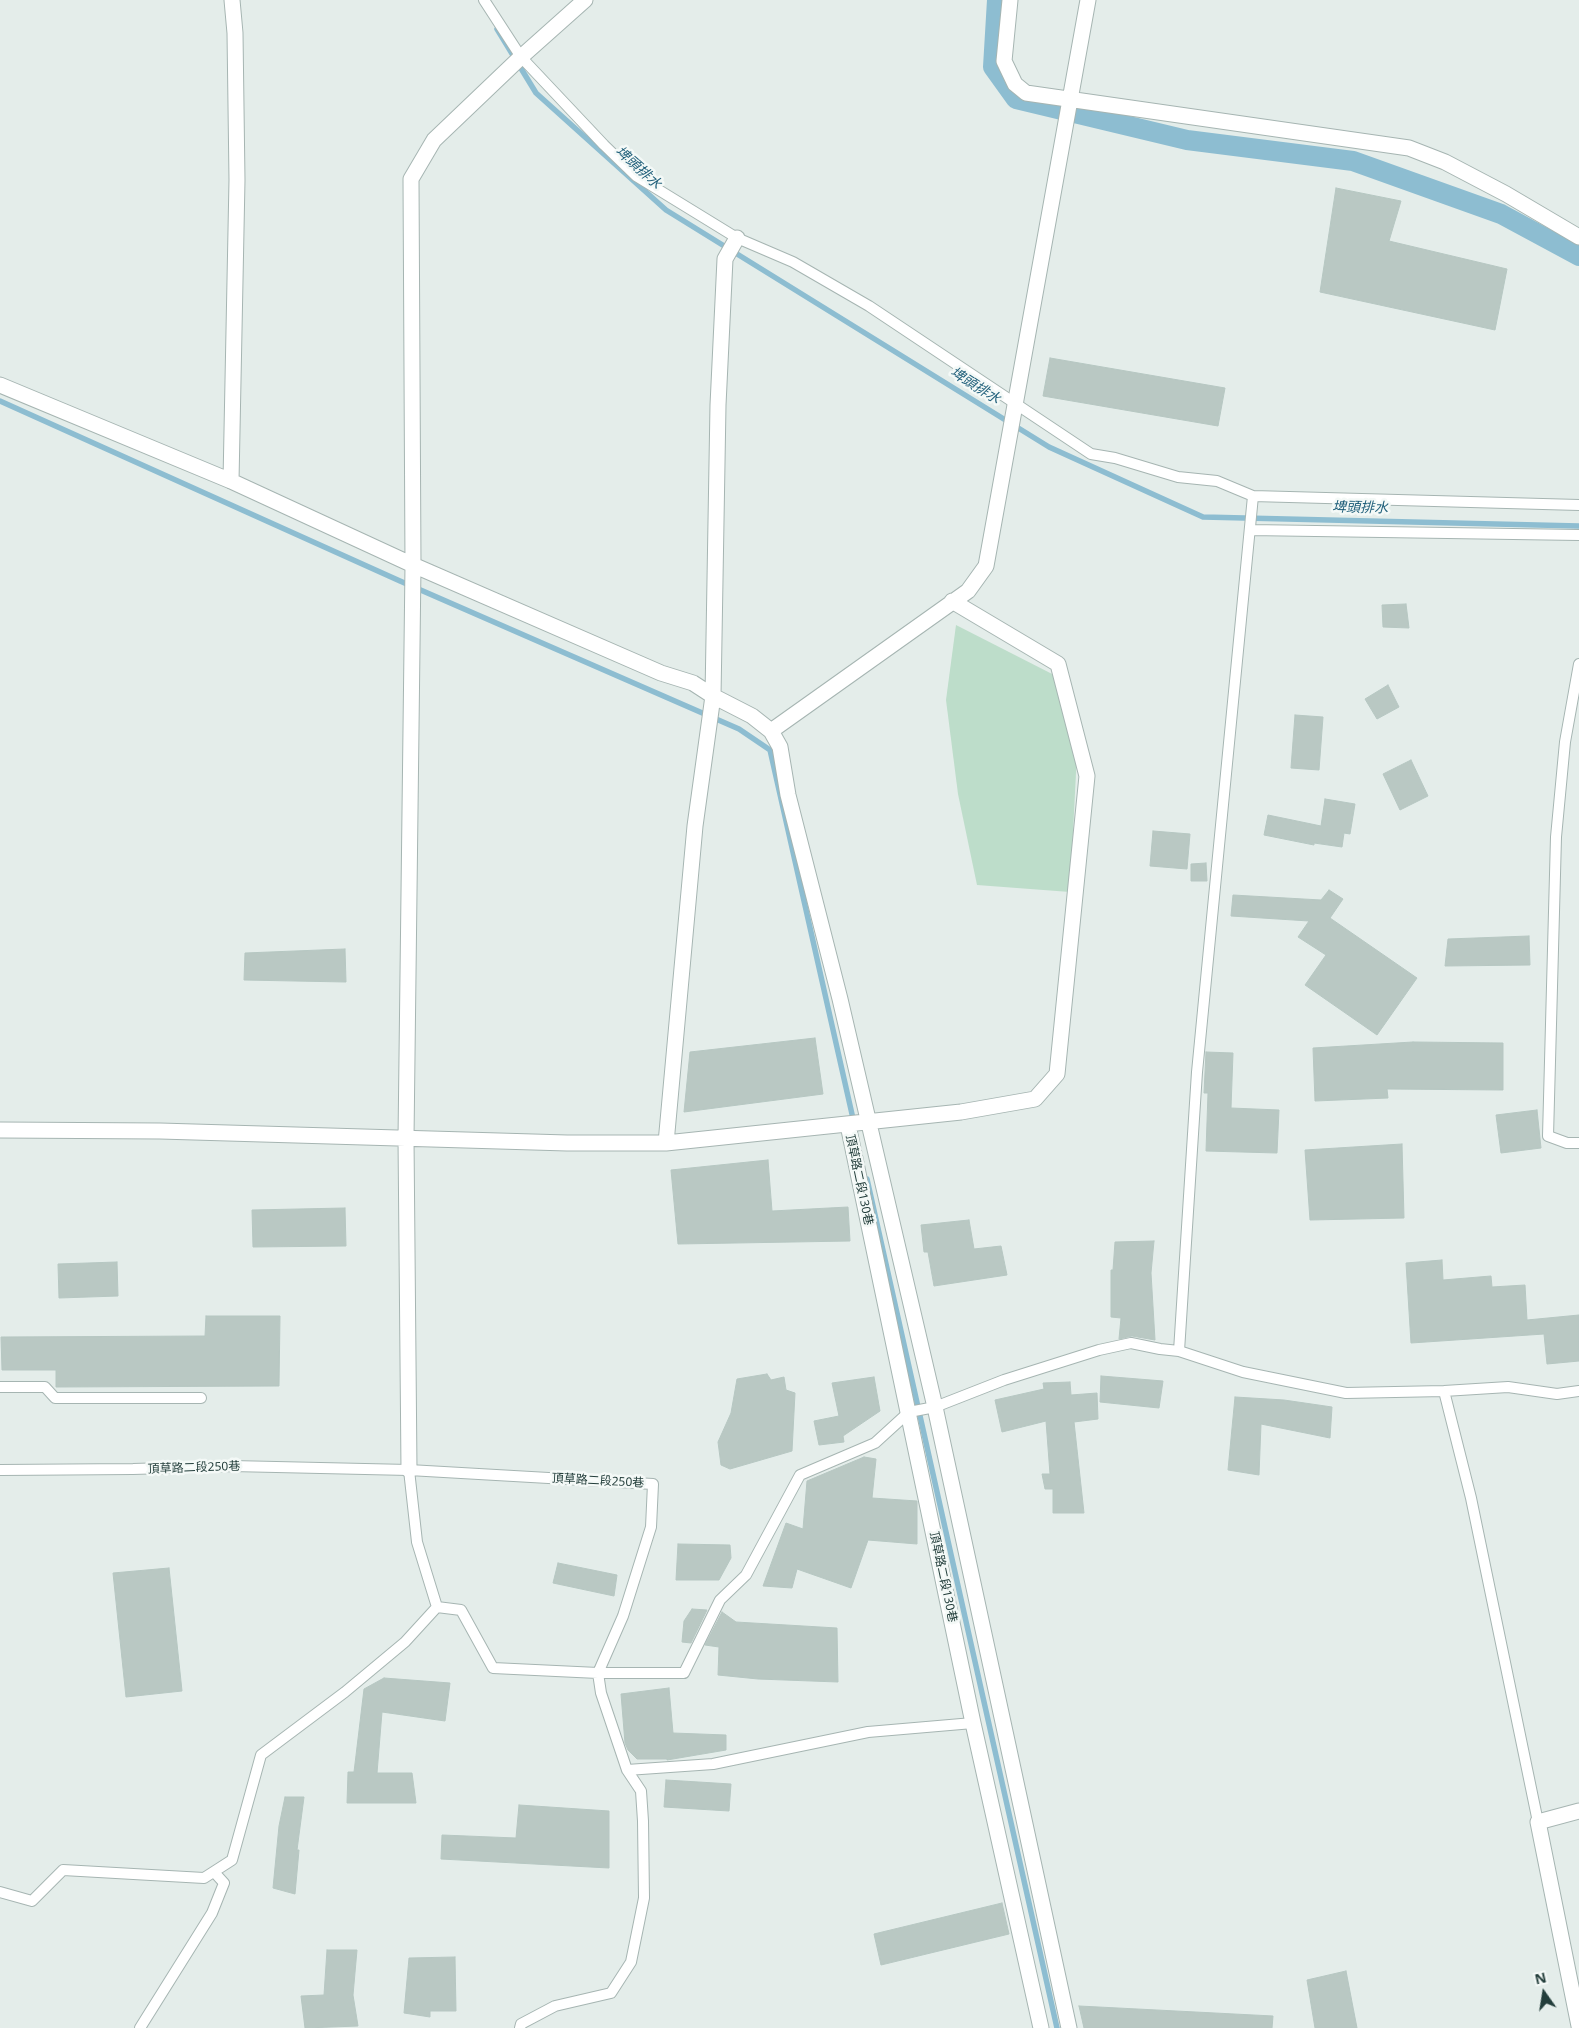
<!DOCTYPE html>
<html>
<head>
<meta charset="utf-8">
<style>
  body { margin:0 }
  #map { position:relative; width:1579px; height:2028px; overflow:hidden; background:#e4edea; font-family:"Noto Sans",sans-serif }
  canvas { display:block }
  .north { position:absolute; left:1519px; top:1968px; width:50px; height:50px; -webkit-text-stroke:4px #f4f9f7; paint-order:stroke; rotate:347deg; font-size:14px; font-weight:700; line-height:20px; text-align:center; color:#233e3b }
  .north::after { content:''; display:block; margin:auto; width:18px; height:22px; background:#233e3b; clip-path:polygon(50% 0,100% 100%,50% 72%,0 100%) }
</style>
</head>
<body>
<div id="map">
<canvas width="1579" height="2028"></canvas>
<div class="north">N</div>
</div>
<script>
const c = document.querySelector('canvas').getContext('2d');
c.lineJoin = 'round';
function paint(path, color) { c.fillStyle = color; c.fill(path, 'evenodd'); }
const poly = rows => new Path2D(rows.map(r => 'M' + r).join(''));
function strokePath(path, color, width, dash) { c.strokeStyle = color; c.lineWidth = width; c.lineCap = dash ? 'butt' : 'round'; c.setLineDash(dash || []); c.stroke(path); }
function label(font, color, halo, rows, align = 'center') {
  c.font = font + ' "Noto Sans","Noto Sans TC",sans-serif'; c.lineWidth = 5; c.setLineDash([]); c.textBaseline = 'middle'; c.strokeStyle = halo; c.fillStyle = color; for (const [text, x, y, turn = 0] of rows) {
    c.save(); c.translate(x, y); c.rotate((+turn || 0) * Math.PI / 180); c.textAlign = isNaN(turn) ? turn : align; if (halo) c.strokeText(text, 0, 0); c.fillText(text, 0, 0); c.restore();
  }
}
const green = poly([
  [956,625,1058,677,1077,753,1070,892,977,885,958,794,946,700]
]);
const stream = poly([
  [497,29,536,93,666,210,1049,447,1203,517,1579,526],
  [0,401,400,581,739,729,770,750,854,1123],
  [867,1179,1057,2028]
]);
const canal = poly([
  [997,0,993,67,1016,99,1187,140,1353,161,1501,214,1579,256]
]);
const building = poly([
  [1336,188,1401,201,1389,241,1507,269,1495,330,1320,292,1336,188],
  [1050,358,1225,388,1218,426,1043,396,1050,358],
  [1406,604,1409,628,1383,627,1382,605,1406,604],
  [1388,685,1399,707,1377,719,1365,699,1388,685],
  [1295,715,1323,717,1319,770,1291,768,1295,715],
  [1411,760,1428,796,1400,810,1383,774,1411,760],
  [1325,799,1355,804,1350,834,1344,833,1342,847,1314,843,1314,845,1264,835,1268,815,1321,826,1325,799],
  [1153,831,1190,834,1187,869,1150,866,1153,831],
  [1206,863,1207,881,1191,881,1191,864,1206,863],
  [1329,890,1343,899,1330,918,1417,978,1377,1035,1305,985,1326,955,1298,937,1309,921,1231,916,1233,895,1321,900,1329,890],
  [1529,936,1530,965,1445,966,1448,939,1529,936],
  [345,949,346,982,244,980,245,953,345,949],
  [815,1038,823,1094,684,1112,690,1052,815,1038],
  [1413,1042,1503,1043,1503,1090,1387,1089,1388,1098,1315,1101,1313,1048,1413,1042],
  [1206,1052,1233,1053,1231,1108,1279,1110,1277,1153,1206,1151,1208,1093,1204,1093,1206,1052],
  [1537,1110,1541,1148,1501,1153,1496,1115,1537,1110],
  [1402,1144,1404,1218,1310,1220,1305,1150,1402,1144],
  [768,1160,772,1211,848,1207,850,1241,678,1244,671,1170,768,1160],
  [345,1208,346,1246,253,1247,252,1210,345,1208],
  [969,1220,974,1249,1001,1246,1007,1275,934,1286,928,1252,924,1252,921,1225,969,1220],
  [1154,1241,1151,1273,1155,1340,1132,1336,1119,1339,1121,1318,1111,1317,1111,1270,1113,1270,1115,1242,1154,1241],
  [1442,1260,1443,1280,1491,1276,1492,1287,1525,1285,1527,1320,1579,1315,1579,1361,1547,1364,1544,1334,1411,1343,1406,1263,1442,1260],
  [117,1262,118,1296,59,1298,58,1264,117,1262],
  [206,1316,280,1316,279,1386,56,1387,56,1370,2,1370,1,1337,205,1336,206,1316],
  [767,1374,771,1380,784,1377,786,1390,795,1393,792,1451,730,1469,721,1465,718,1442,731,1413,737,1379,767,1374],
  [1101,1376,1163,1381,1159,1408,1100,1402,1101,1376],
  [874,1377,880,1411,843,1436,844,1442,819,1445,814,1421,839,1416,832,1383,874,1377],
  [1070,1382,1071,1395,1097,1393,1098,1419,1074,1422,1084,1513,1053,1513,1053,1489,1045,1489,1042,1474,1050,1474,1046,1421,1002,1432,995,1400,1044,1389,1043,1383,1070,1382],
  [1235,1397,1284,1400,1332,1407,1330,1438,1261,1424,1259,1475,1228,1470,1235,1397],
  [864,1457,876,1459,872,1498,917,1501,917,1544,868,1540,851,1588,797,1569,792,1588,763,1586,786,1523,803,1529,807,1481,864,1457],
  [678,1544,730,1545,731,1558,719,1580,676,1580,678,1544],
  [558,1563,617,1575,614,1596,553,1583,558,1563],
  [169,1568,182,1691,126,1697,113,1573,169,1568],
  [692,1609,707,1610,691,1643,682,1642,684,1621,692,1609],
  [722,1612,736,1622,837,1628,838,1682,758,1679,718,1675,719,1647,705,1645,722,1612],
  [384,1678,450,1683,445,1721,382,1712,377,1773,412,1773,416,1803,347,1803,348,1772,354,1772,364,1689,384,1678],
  [669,1688,673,1733,726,1735,726,1750,667,1760,667,1759,637,1759,628,1750,625,1743,621,1694,669,1688],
  [666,1780,731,1784,729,1811,664,1807,666,1780],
  [285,1797,304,1797,297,1850,299,1850,295,1894,273,1888,279,1826,285,1797],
  [519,1805,609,1811,609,1868,441,1859,442,1835,516,1838,519,1805],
  [1002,1903,1009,1934,881,1965,874,1934,1002,1903],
  [327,1950,357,1950,353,1995,358,2026,305,2028,301,1996,324,1995,327,1950],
  [455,1957,456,2011,430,2011,430,2017,404,2013,409,1958,455,1957],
  [1346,1971,1357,2028,1315,2028,1307,1980,1346,1971],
  [1079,2006,1273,2016,1272,2028,1084,2028,1079,2006]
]);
const lane = poly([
  [484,0,521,57,604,145,636,176,737,238,793,262,869,306,1091,454,1115,458,1178,477,1217,481,1253,496,1579,505],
  [1250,530,1579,535],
  [1579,664,1565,742,1556,837,1548,1136,1567,1143,1579,1143],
  [1179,1351,1197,1072,1253,496],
  [0,1387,45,1387,55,1398,201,1398],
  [1444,1391,1471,1498,1538,1822],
  [0,1470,133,1469,232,1466,409,1470,653,1484,651,1527,623,1616,598,1673,601,1693,627,1770,641,1791,643,1821,644,1898,631,1962,611,1993,555,2006,521,2024,520,2028],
  [409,1470,417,1542,437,1607],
  [627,1770,713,1764,868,1732,973,1723],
  [0,1892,32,1901,63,1870,204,1878,232,1860,261,1755,345,1692,405,1642,437,1607,461,1610,493,1668,598,1673,684,1673,720,1600,746,1575,800,1475,875,1443,909,1412,935,1407,1004,1380,1099,1350,1131,1343,1160,1349,1179,1351,1243,1372,1346,1393,1444,1391,1508,1387,1557,1394,1579,1391],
  [140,2028,212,1913,224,1883,214,1872]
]);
const street = poly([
  [1010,0,1004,61,1015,84,1026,93,1409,148,1445,162,1506,194,1579,237],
  [0,385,231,481,413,565,661,673,693,683,713,696,752,716,771,731,780,747,788,795,840,999,935,1407,1069,2028],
  [231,481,237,180,235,33,232,0],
  [771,731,968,591,986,566,1088,0],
  [848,1125,973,1723,1041,2028],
  [0,1130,160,1131,567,1143,666,1143,961,1112,1035,1099,1057,1074,1087,776,1058,664,952,601],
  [666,1143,695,826,713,696,718,405,725,259,737,238],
  [409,1470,406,1138,413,565,411,179,434,140,521,57,585,0],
  [1579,1811,1538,1822,1579,2026]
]);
const streetNames = [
  ["頂草路二段130巷",859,1180,78],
  ["頂草路二段250巷",194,1468,-2],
  ["頂草路二段250巷",598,1481,3],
  ["頂草路二段130巷",943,1577,78]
];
const waterNames = [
  ["埤頭排水",638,168,42],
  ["埤頭排水",975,386,32],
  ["埤頭排水",1360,508,1]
];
paint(green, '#bdddca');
strokePath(stream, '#8dbdd1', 5.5);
strokePath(canal, '#8dbdd1', 20);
paint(building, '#b9c8c3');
strokePath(building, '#b6c7c2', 1);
strokePath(lane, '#a6b5b2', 12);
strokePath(street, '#a6b5b2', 17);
strokePath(lane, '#fff', 10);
strokePath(street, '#fff', 15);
label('12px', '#233e3b', '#f4f9f7', streetNames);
label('italic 14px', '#1e5e79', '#f4f9f7', waterNames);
</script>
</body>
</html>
